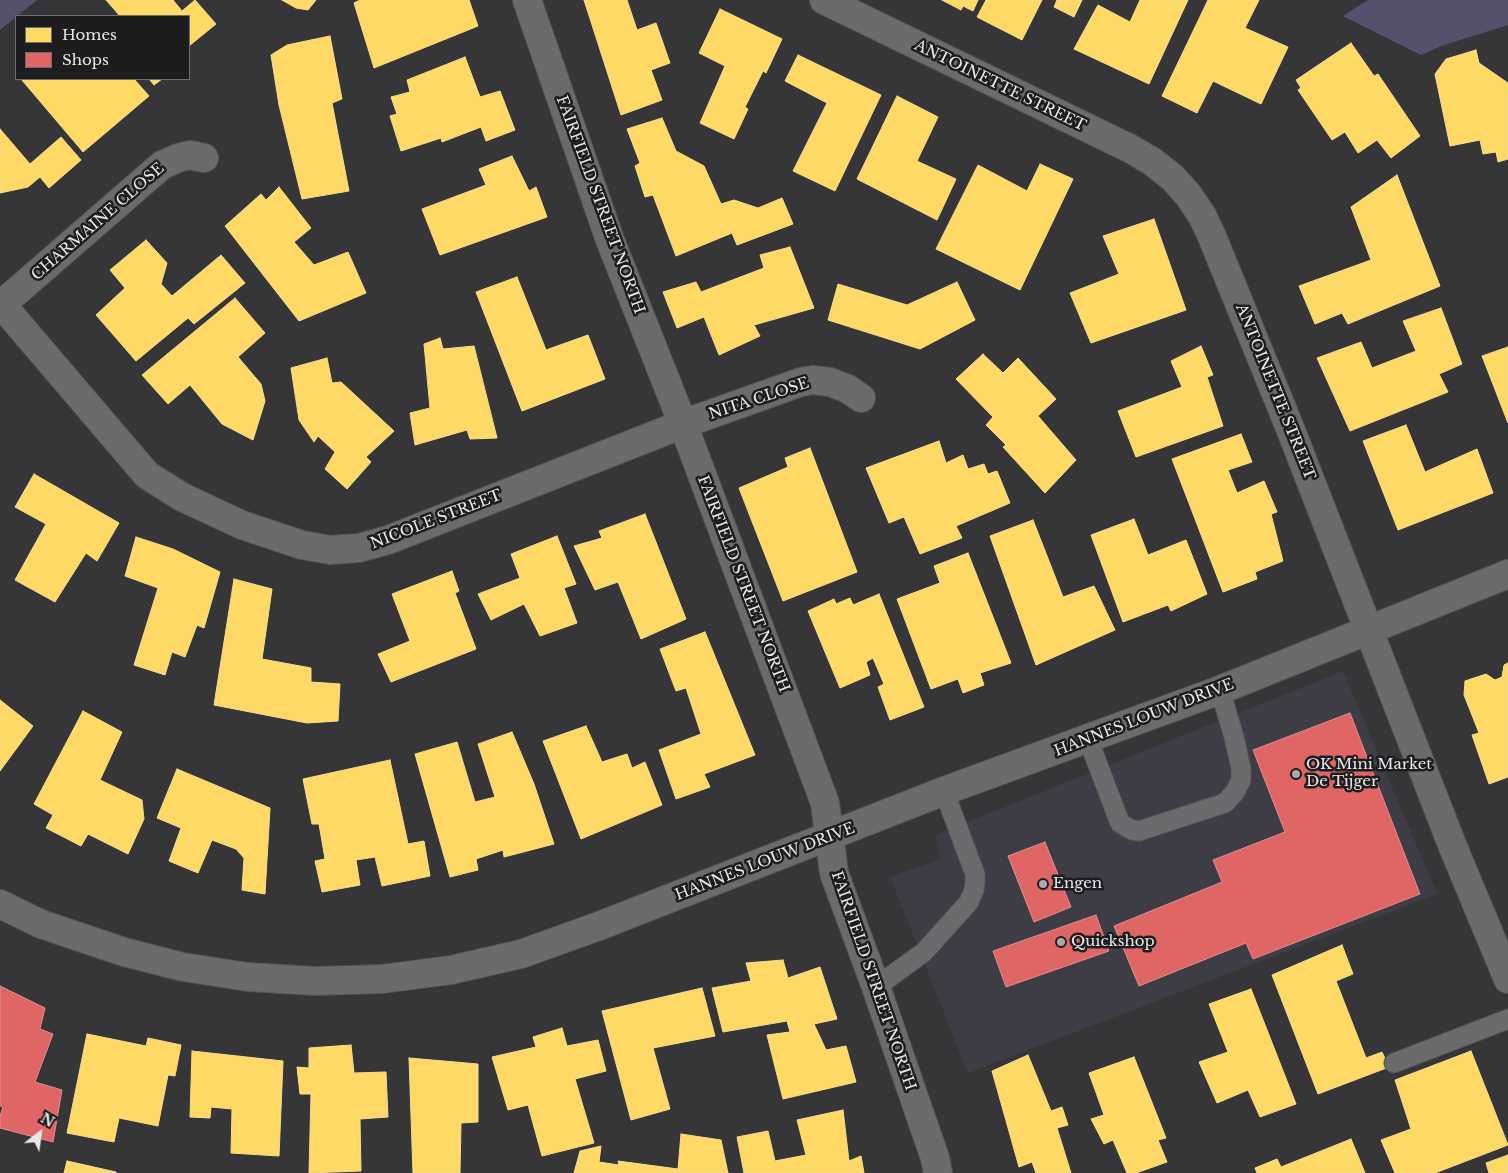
<!DOCTYPE html>
<html>
<head>
<meta charset="utf-8">
<style>
  body { margin:0 }
  #map { position:relative; width:1508px; height:1173px; overflow:hidden; background:#363638; font-family:"Libre Baskerville",serif }
  canvas { display:block }
  .legend { position:absolute; left:15px; top:15px; width:175px; height:65px; box-sizing:border-box; background:#1d1d1f; border:1px solid #6e6e70; margin:0; padding:6px 9px; list-style:none; font-size:15px; color:#e8e7ea }
  .legend li { display:flex; align-items:center; gap:10px; height:25px }
  .legend b { width:25px; border:1px solid #6e6e70 }
  .north { position:absolute; left:15px; top:1108px; width:50px; height:50px; -webkit-text-stroke:4px #1d1d1f; paint-order:stroke; rotate:30deg; font-size:14px; font-weight:700; line-height:20px; text-align:center; color:#e8e7ea }
  .north::after { content:''; display:block; margin:auto; width:18px; height:22px; background:#e8e7ea; clip-path:polygon(50% 0,100% 100%,50% 72%,0 100%) }
</style>
</head>
<body>
<div id="map">
<canvas width="1508" height="1173"></canvas>
<ul class="legend">
<li><b style="height:14px;background:#ffd966"></b>Homes</li>
<li><b style="height:14px;background:#e06666"></b>Shops</li>
</ul>
<div class="north">N</div>
</div>
<script>
const c = document.querySelector('canvas').getContext('2d');
c.lineJoin = 'round';
function paint(path, color) { c.fillStyle = color; c.fill(path, 'evenodd'); }
const poly = rows => new Path2D(rows.map(r => 'M' + r).join(''));
function strokePath(path, color, width, dash) { c.strokeStyle = color; c.lineWidth = width; c.lineCap = dash ? 'butt' : 'round'; c.setLineDash(dash || []); c.stroke(path); }
function label(font, color, halo, rows, align = 'center') {
  c.font = font + ' "Libre Baskerville",serif'; c.lineWidth = 5; c.setLineDash([]); c.textBaseline = 'middle'; c.strokeStyle = halo; c.fillStyle = color; for (const [text, x, y, turn = 0] of rows) {
    c.save(); c.translate(x, y); c.rotate((+turn || 0) * Math.PI / 180); c.textAlign = isNaN(turn) ? turn : align; if (halo) c.strokeText(text, 0, 0); c.fillText(text, 0, 0); c.restore();
  }
}
const built = poly([
  [1343,671,1437,894,968,1073,890,877,941,859,935,835]
]);
const green = poly([
  [0,0,37,0,0,30],
  [1368,0,1508,0,1508,25,1444,45,1421,55,1343,16]
]);
const homes = poly([
  [106,0,173,0,182,11,195,0,216,24,189,46,189,16,120,16,106,0],
  [282,0,316,0,308,10,296,8,282,0],
  [360,0,469,0,478,26,374,68,354,3,360,0],
  [584,0,627,0,637,30,656,23,670,63,651,70,662,100,621,115,584,0],
  [942,0,978,0,973,11,963,6,961,10,942,0],
  [986,0,1042,0,1022,40,977,17,986,0],
  [1057,0,1082,0,1074,17,1054,7,1057,0],
  [1140,0,1188,0,1149,84,1074,49,1098,5,1130,22,1140,0],
  [1208,0,1259,0,1245,28,1288,47,1261,104,1213,81,1197,113,1162,96,1208,0],
  [720,9,782,39,766,73,763,71,745,107,748,109,734,139,700,123,725,66,699,53,720,9],
  [330,36,342,99,332,103,349,191,302,199,279,105,271,55,287,45,330,36],
  [1351,43,1374,76,1378,74,1420,136,1391,158,1377,140,1358,153,1345,132,1332,140,1298,90,1301,88,1296,80,1351,43],
  [1476,50,1479,63,1508,83,1508,159,1498,162,1496,152,1483,154,1480,140,1450,146,1435,74,1446,59,1476,50],
  [798,55,881,95,835,191,793,171,827,103,785,81,798,55],
  [465,57,480,97,500,91,515,130,486,141,481,127,442,142,441,138,401,151,390,116,397,114,391,97,410,92,407,80,465,57],
  [21,79,134,79,149,96,83,152,21,79],
  [149,79,162,79,154,85,149,79],
  [897,96,938,117,917,161,956,179,937,220,857,179,897,96],
  [662,118,676,151,704,166,721,204,734,200,758,208,782,198,793,224,737,245,732,233,676,256,653,195,645,197,635,166,640,163,627,129,662,118],
  [0,129,30,164,61,137,81,160,49,188,40,177,28,187,0,193,0,129],
  [512,156,529,191,536,187,547,217,440,255,422,209,486,185,479,169,512,156],
  [1040,164,1073,179,1020,290,936,249,978,165,1027,191,1040,164],
  [1397,175,1440,286,1348,324,1342,313,1315,324,1299,286,1371,260,1351,207,1397,175],
  [279,187,311,228,294,242,314,265,348,252,366,293,299,321,225,226,261,194,266,200,279,187],
  [1154,219,1186,310,1091,343,1070,293,1119,274,1103,236,1154,219],
  [146,240,167,263,161,284,172,296,221,255,245,283,194,324,188,318,136,361,96,315,125,288,110,270,146,240],
  [790,247,814,308,754,325,760,336,719,355,704,317,677,328,663,292,696,282,701,292,764,268,760,255,790,247],
  [517,277,546,350,588,335,605,379,522,411,476,292,517,277],
  [957,282,975,320,920,349,828,320,838,284,907,305,957,282],
  [235,298,265,333,238,357,261,384,265,401,253,440,222,424,190,385,168,404,142,375,235,298],
  [1441,308,1462,364,1439,374,1448,392,1350,431,1317,358,1361,342,1372,368,1416,351,1403,321,1441,308],
  [440,338,443,349,474,346,497,438,470,439,467,430,415,445,410,413,430,408,424,344,440,338],
  [1201,346,1213,375,1207,377,1223,426,1136,457,1118,411,1182,387,1171,361,1201,346],
  [1508,347,1508,423,1482,356,1508,347],
  [983,354,1003,373,1018,358,1056,399,1038,416,1076,460,1045,493,1003,447,1006,445,986,425,993,417,956,379,983,354],
  [327,358,332,383,341,382,394,431,366,457,371,462,347,489,325,469,335,452,318,436,314,442,299,420,291,368,327,358],
  [1406,425,1425,472,1477,449,1493,493,1398,530,1363,441,1406,425],
  [1241,434,1252,462,1228,470,1237,493,1264,481,1277,512,1271,514,1283,561,1255,572,1257,579,1223,592,1172,459,1241,434],
  [939,441,946,463,963,455,968,469,984,464,988,474,997,471,1010,503,956,526,962,538,920,554,904,517,889,523,866,468,939,441],
  [810,448,857,572,783,601,739,488,788,467,785,458,810,448],
  [34,474,119,523,97,561,86,553,55,602,15,580,46,524,15,507,34,474],
  [645,514,686,619,641,639,618,582,595,590,574,546,602,538,599,531,645,514],
  [1134,519,1148,555,1186,540,1207,594,1171,611,1168,605,1123,622,1091,535,1134,519],
  [1033,520,1063,597,1094,586,1115,630,1036,665,990,536,1033,520],
  [557,536,576,584,564,588,577,623,540,636,524,604,491,620,478,594,520,578,511,554,557,536],
  [136,537,173,549,220,572,204,628,197,625,185,657,172,652,165,675,134,665,158,588,125,576,136,537],
  [968,553,1011,663,980,673,984,685,963,693,958,679,931,689,897,599,940,583,934,566,968,553],
  [452,571,459,591,455,593,476,649,391,682,378,654,410,641,392,594,452,571],
  [234,579,272,589,262,659,311,668,311,682,340,684,338,721,307,723,214,705,234,579],
  [879,594,924,707,890,720,878,687,884,684,873,658,866,662,870,675,840,688,808,611,834,599,836,604,850,598,853,605,879,594],
  [705,632,755,755,704,774,710,787,676,799,659,750,701,734,686,688,676,691,660,649,705,632],
  [1508,663,1508,777,1489,784,1472,735,1479,733,1464,695,1465,681,1486,674,1495,680,1502,677,1504,665,1508,663],
  [0,700,33,726,0,771,0,700],
  [83,711,122,732,100,780,142,800,144,819,128,854,88,834,81,846,46,828,53,815,34,804,83,711],
  [586,726,602,762,627,754,632,768,645,762,662,805,581,839,543,741,586,726],
  [512,732,534,784,554,844,504,857,503,850,476,859,478,870,450,877,415,754,457,742,475,802,495,797,478,744,512,732],
  [390,760,408,844,424,841,430,876,382,886,375,857,356,860,360,885,322,892,315,861,325,859,319,824,312,824,303,779,390,760],
  [177,769,270,808,265,894,242,890,244,858,236,849,212,840,198,873,169,861,181,828,157,818,177,769],
  [1342,945,1353,974,1336,981,1366,1058,1382,1052,1389,1067,1318,1094,1272,975,1342,945],
  [783,960,788,978,820,967,837,1019,814,1024,826,1050,846,1046,856,1082,783,1099,767,1035,790,1032,787,1021,723,1032,712,988,751,981,746,963,783,960],
  [702,988,715,1036,653,1048,670,1109,631,1120,602,1011,702,988],
  [1251,989,1296,1104,1260,1117,1248,1090,1217,1103,1199,1062,1228,1052,1209,1004,1251,989],
  [562,1028,567,1046,598,1040,606,1071,575,1079,594,1143,542,1156,528,1105,508,1110,492,1057,536,1047,533,1037,562,1028],
  [87,1034,146,1046,148,1038,181,1045,175,1076,168,1075,158,1126,119,1118,114,1142,67,1133,87,1034],
  [351,1045,354,1073,386,1072,388,1117,360,1119,361,1171,309,1173,311,1094,300,1094,297,1067,309,1068,309,1048,351,1045],
  [192,1051,283,1061,279,1156,231,1153,232,1109,211,1107,210,1118,190,1117,192,1051],
  [1471,1051,1508,1145,1435,1173,1395,1173,1381,1140,1411,1129,1395,1080,1471,1051],
  [1028,1055,1051,1111,1062,1107,1068,1125,1057,1128,1071,1173,1036,1173,1032,1162,1019,1167,992,1071,1028,1055],
  [1134,1057,1166,1138,1158,1140,1167,1162,1136,1173,1127,1173,1113,1140,1104,1144,1091,1119,1104,1115,1089,1073,1134,1057],
  [409,1058,478,1064,478,1122,461,1123,460,1173,413,1173,409,1058],
  [843,1110,849,1161,861,1156,864,1173,744,1173,737,1137,768,1131,775,1161,806,1155,797,1120,843,1110],
  [681,1134,721,1140,728,1173,574,1173,580,1151,601,1146,599,1162,619,1165,618,1161,678,1169,681,1134],
  [1351,1139,1365,1173,1257,1173,1255,1168,1277,1159,1281,1167,1351,1139],
  [1508,1155,1508,1173,1489,1173,1486,1163,1508,1155],
  [67,1161,116,1172,116,1173,64,1173,67,1161]
]);
const shops = poly([
  [1350,713,1420,894,1253,959,1246,943,1139,986,1114,926,1222,882,1213,860,1285,832,1253,750,1350,713],
  [1045,842,1071,907,1034,922,1008,856,1045,842],
  [1096,915,1109,951,1006,987,993,951,1096,915],
  [0,986,45,1008,40,1029,53,1034,35,1082,62,1090,53,1142,0,1128,0,1116,3,1107,0,1106,0,986]
]);
const service = poly([
  [1088,739,1120,823,1132,830,1139,831,1225,803,1235,792,1241,780,1241,768,1234,737,1220,690],
  [876,987,924,952,969,902,974,890,975,883,975,874,944,791],
  [1394,1063,1508,1019]
]);
const minor = poly([
  [527,0,610,240,683,424,825,803,834,873,876,987,935,1158,938,1173],
  [824,0,1131,149,1153,162,1173,178,1189,196,1203,217,1213,239,1290,428,1453,847,1508,979],
  [2,305,147,475,182,497,242,525,302,545,330,550,359,548,388,540,683,424,801,382,813,380,830,382,848,389,861,398],
  [0,306,162,165,178,158,190,155,204,158]
]);
const tertiary = poly([
  [0,904,41,924,124,952,183,967,248,977,316,981,382,979,451,970,521,954,599,926,944,791,1220,690,1508,574]
]);
const markers = [
  [1296,774,5,"#aaa9ac"],
  [1043,884,5,"#aaa9ac"],
  [1061,942,5,"#aaa9ac"]
];
const streetNames = [
  ["ANTOINETTE STREET",1000,86,26],
  ["FAIRFIELD STREET NORTH",600,205,70],
  ["CHARMAINE CLOSE",98,222,-41],
  ["ANTOINETTE STREET",1275,392,68],
  ["NITA CLOSE",759,399,-18],
  ["NICOLE STREET",436,520,-21],
  ["FAIRFIELD STREET NORTH",743,584,69],
  ["HANNES LOUW DRIVE",1144,718,-21],
  ["HANNES LOUW DRIVE",765,862,-21],
  ["FAIRFIELD STREET NORTH",873,981,71]
];
const poiNames = [
  ["OK Mini Market",1306,765],
  ["De Tijger",1306,782],
  ["Engen",1053,884],
  ["Quickshop",1071,942]
];
paint(built, '#3e3c45');
paint(green, '#54516d');
paint(homes, '#ffd966');
strokePath(homes, '#f8dd8e', 1);
paint(shops, '#e06666');
strokePath(shops, '#e28d8e', 1);
strokePath(service, '#535354', 21);
strokePath(minor, '#535354', 30);
strokePath(tertiary, '#535354', 30);
strokePath(service, '#6b6b6d', 19);
strokePath(minor, '#6b6b6d', 28);
strokePath(tertiary, '#6b6b6d', 28);
for (const [x, y, r, color] of markers) { const dot = new Path2D(); dot.arc(x, y, r, 0, 2 * Math.PI); c.fillStyle = color; c.fill(dot); strokePath(dot, '#1d1d1f', 2); }
label('15px', '#e8e7ea', '#1d1d1f', streetNames);
label('15px', '#e8e7ea', '#1d1d1f', poiNames, 'left');
</script>
</body>
</html>
